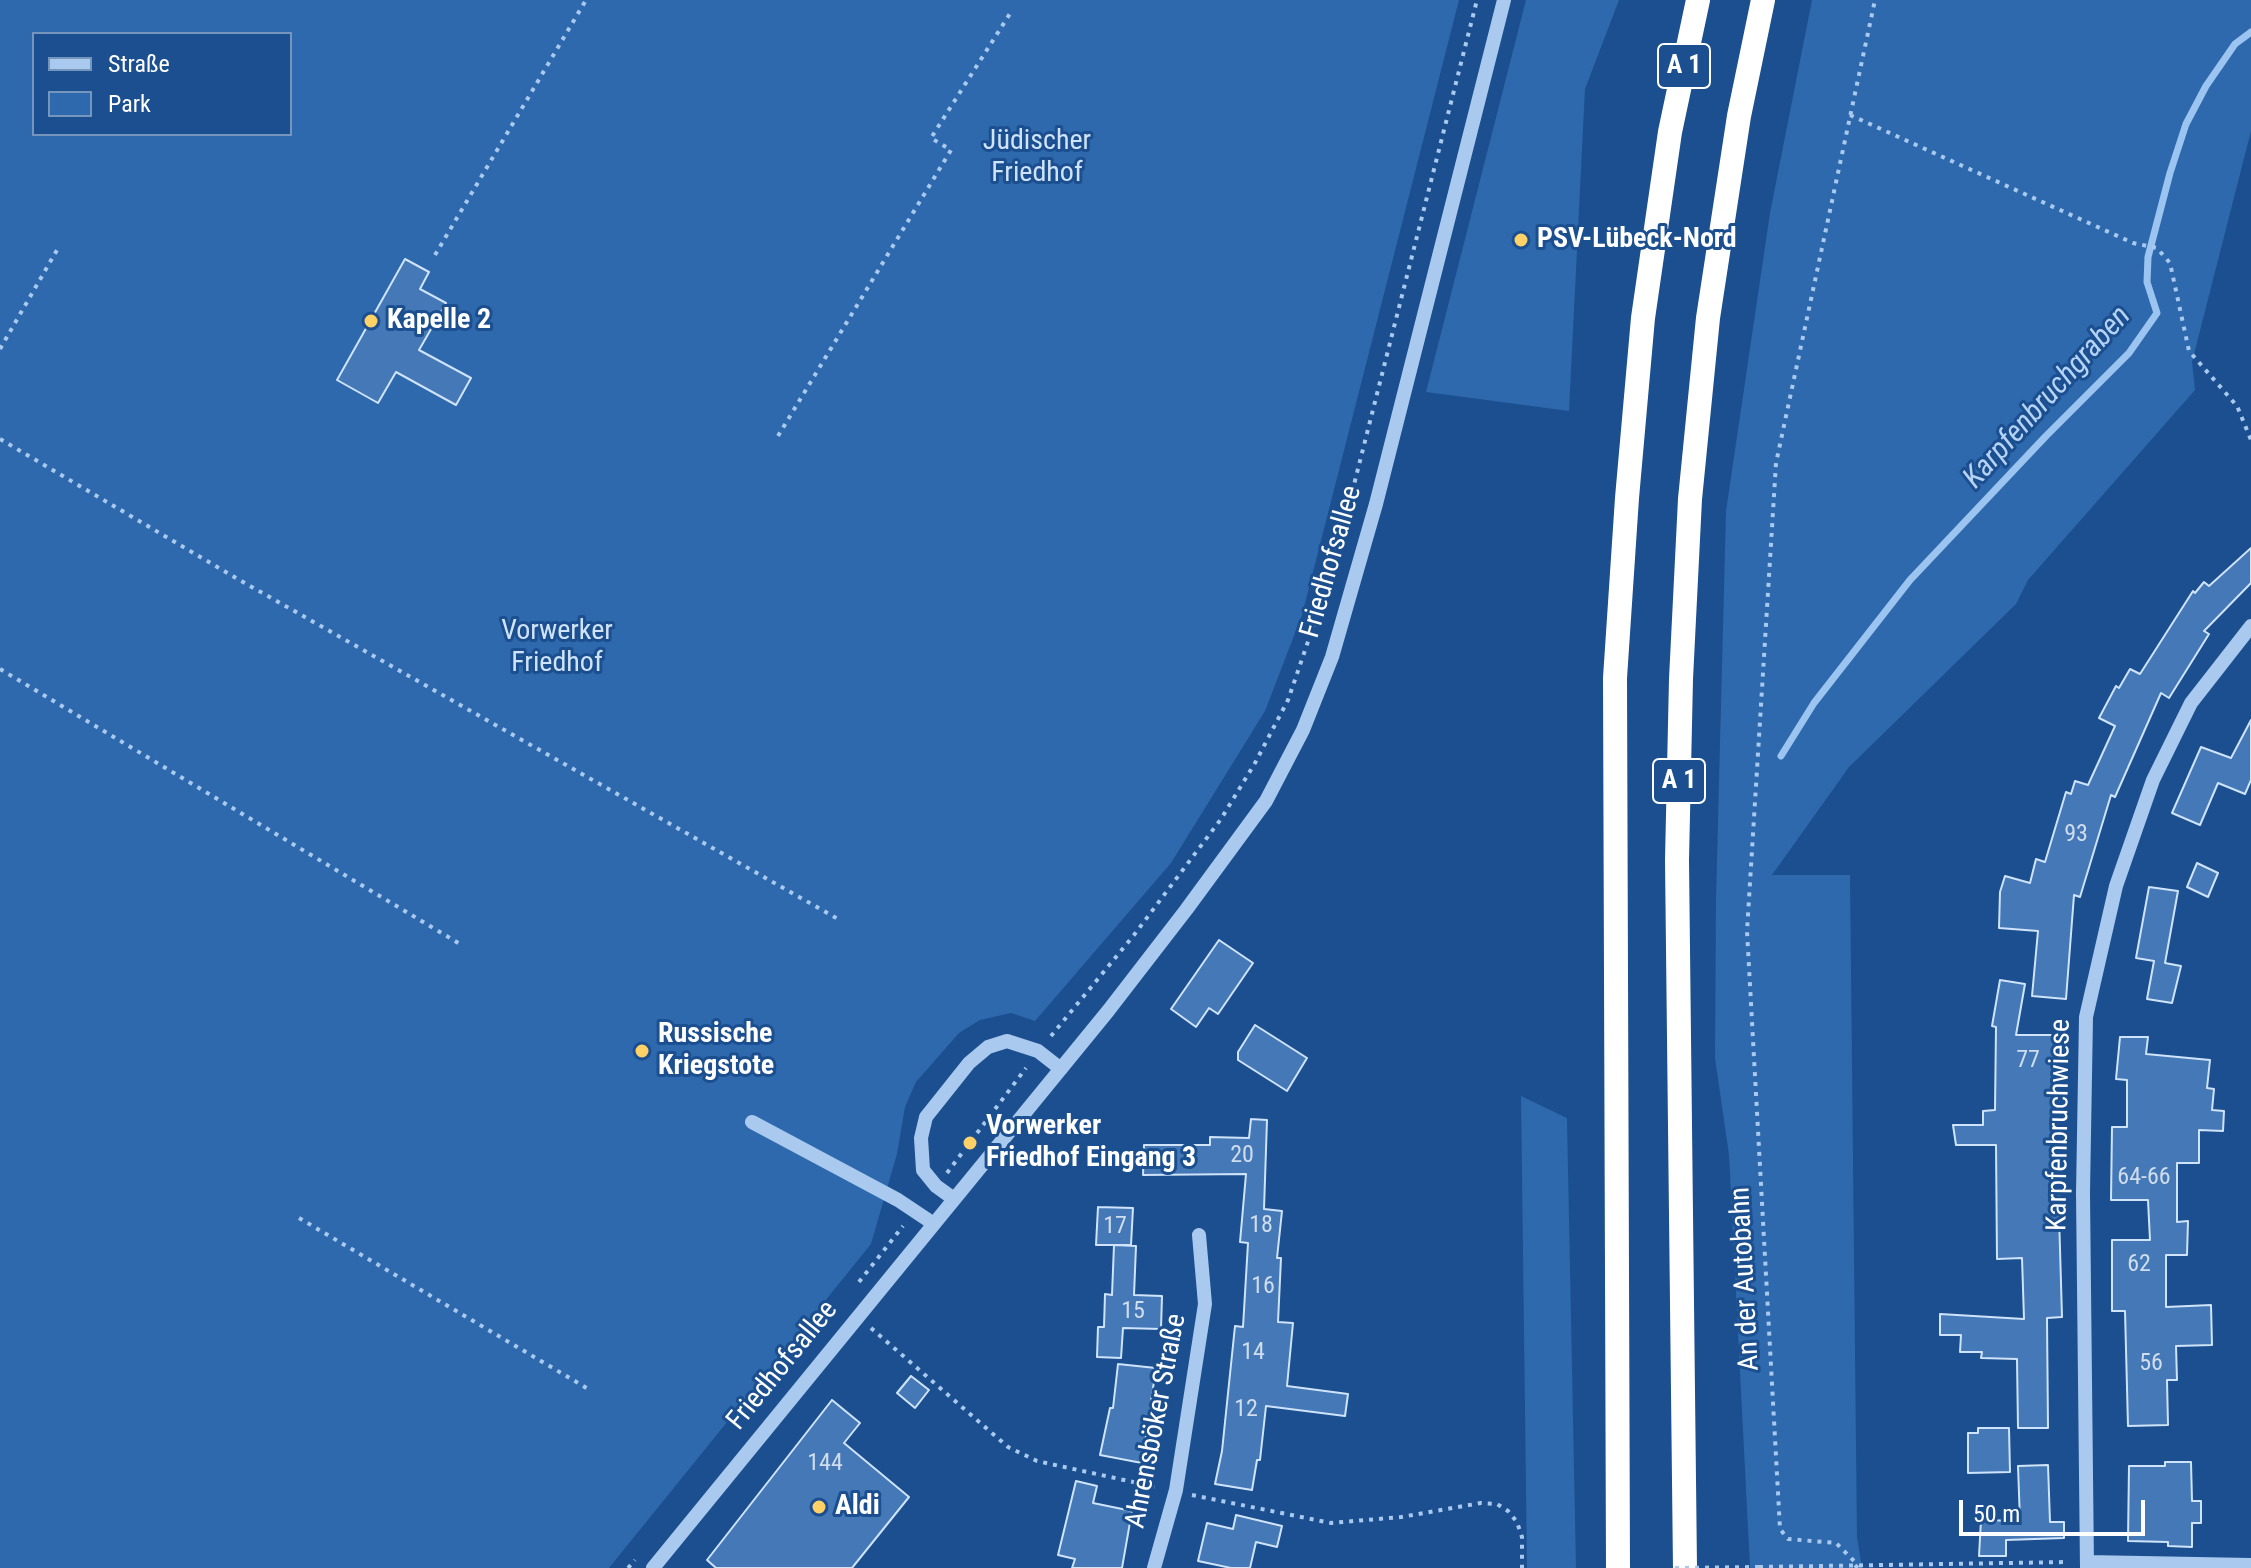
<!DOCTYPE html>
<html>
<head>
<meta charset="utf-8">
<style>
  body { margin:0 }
  #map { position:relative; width:2251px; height:1568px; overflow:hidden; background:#1b4f8f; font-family:"Roboto Condensed",sans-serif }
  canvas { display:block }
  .legend { position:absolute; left:32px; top:32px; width:260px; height:104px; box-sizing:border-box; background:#1b4f8f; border:2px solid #7695bc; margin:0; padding:10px 14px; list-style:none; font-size:24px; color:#fff }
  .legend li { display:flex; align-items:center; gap:16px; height:40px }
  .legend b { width:40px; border:2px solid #7695bc }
  .scale { position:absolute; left:1959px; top:1500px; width:186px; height:36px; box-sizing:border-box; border:4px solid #fff; border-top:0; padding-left:10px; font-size:24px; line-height:28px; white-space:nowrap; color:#fff; -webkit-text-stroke:6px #1b4f8f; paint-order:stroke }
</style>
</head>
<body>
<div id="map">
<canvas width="2251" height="1568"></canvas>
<ul class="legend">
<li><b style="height:10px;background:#a9c9ee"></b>Straße</li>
<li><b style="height:22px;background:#2e69ad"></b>Park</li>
</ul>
<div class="scale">50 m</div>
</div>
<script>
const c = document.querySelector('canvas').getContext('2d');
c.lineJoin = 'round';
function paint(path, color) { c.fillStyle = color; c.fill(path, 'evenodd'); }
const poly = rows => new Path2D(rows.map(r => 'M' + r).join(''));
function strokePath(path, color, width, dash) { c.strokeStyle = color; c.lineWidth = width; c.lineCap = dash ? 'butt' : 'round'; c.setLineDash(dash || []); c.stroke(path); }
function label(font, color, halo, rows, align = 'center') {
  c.font = font + ' "Roboto Condensed",sans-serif'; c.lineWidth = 6; c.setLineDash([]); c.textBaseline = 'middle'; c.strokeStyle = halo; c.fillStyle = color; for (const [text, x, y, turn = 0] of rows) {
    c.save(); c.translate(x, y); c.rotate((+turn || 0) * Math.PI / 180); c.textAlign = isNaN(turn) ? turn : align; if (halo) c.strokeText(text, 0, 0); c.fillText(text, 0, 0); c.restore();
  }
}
const green = poly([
  [0,0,1459,0,1302,615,1265,711,1171,863,1035,1021,1011,1013,980,1020,959,1033,916,1082,905,1107,897,1154,871,1244,609,1568,0,1568],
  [34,34,290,34,290,134,34,134],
  [1526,0,1619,0,1585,89,1569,411,1426,392],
  [1812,0,2251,0,2251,131,2192,362,2195,390,2028,580,2016,604,1849,767,1772,875,1850,875,1857,1537,1862,1568,1750,1568,1729,1155,1715,1058,1716,899,1726,511,1770,213],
  [1521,1096,1567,1118,1576,1568,1527,1568]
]);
const stream = poly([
  [1781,756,1814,703,1910,580,2046,436,2129,353,2157,313,2147,282,2148,257,2170,173,2186,124,2206,86,2235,44,2251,32]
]);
const building = poly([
  [405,259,429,272,420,289,446,303,419,350,471,378,456,405,396,372,378,403,337,380,405,259],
  [2251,548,2251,583,2204,631,2209,634,2169,698,2161,693,2115,797,2111,795,2080,897,2074,895,2066,999,2032,996,2038,931,1999,928,2000,892,2005,876,2030,883,2036,859,2045,862,2066,792,2071,794,2075,781,2088,785,2115,726,2099,718,2116,686,2119,688,2130,669,2140,674,2193,591,2195,593,2204,582,2209,586,2251,548],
  [2251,720,2251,780,2245,794,2218,783,2200,825,2172,813,2201,747,2231,758,2251,720],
  [2197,863,2218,873,2208,897,2187,887,2197,863],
  [2149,887,2178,891,2165,963,2181,966,2172,1003,2147,999,2154,961,2136,958,2149,887],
  [1219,940,1253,963,1218,1014,1209,1008,1196,1027,1171,1009,1219,940],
  [2000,980,2025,984,2016,1035,2060,1035,2058,1141,2060,1141,2059,1215,2062,1317,2047,1318,2048,1428,2018,1428,2017,1359,1981,1358,1982,1352,1960,1352,1961,1335,1940,1335,1940,1314,2024,1319,2022,1258,1997,1259,1996,1145,1956,1145,1953,1125,1983,1125,1983,1111,1995,1110,1996,1027,1992,1026,2000,980],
  [1255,1025,1307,1058,1287,1091,1238,1060,1238,1052,1255,1025],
  [2120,1037,2148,1037,2146,1054,2210,1060,2207,1088,2214,1089,2212,1110,2224,1111,2223,1131,2199,1130,2199,1163,2177,1163,2177,1222,2188,1221,2187,1255,2166,1255,2166,1307,2211,1305,2212,1345,2176,1346,2177,1380,2167,1380,2168,1425,2128,1426,2125,1311,2112,1311,2112,1240,2150,1240,2148,1200,2111,1200,2112,1127,2127,1127,2127,1080,2116,1079,2120,1037],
  [1251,1119,1267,1120,1264,1209,1282,1211,1277,1258,1281,1258,1278,1322,1293,1323,1287,1386,1348,1394,1345,1416,1266,1406,1260,1460,1257,1460,1252,1490,1215,1484,1222,1451,1235,1326,1243,1327,1248,1243,1240,1242,1246,1174,1143,1175,1144,1145,1210,1145,1210,1137,1249,1138,1251,1119],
  [1098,1207,1133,1208,1131,1245,1096,1245,1098,1207],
  [1114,1245,1136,1246,1134,1295,1162,1296,1161,1329,1123,1328,1121,1358,1097,1357,1098,1327,1104,1327,1105,1294,1112,1295,1114,1245],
  [1118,1364,1156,1368,1142,1463,1100,1455,1110,1408,1113,1408,1118,1364],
  [911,1376,929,1390,915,1408,897,1393,911,1376],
  [832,1400,860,1423,844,1443,909,1497,852,1568,716,1568,707,1560,832,1400],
  [1978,1428,2009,1428,2010,1472,1968,1473,1968,1433,1978,1433,1978,1428],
  [2165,1462,2191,1462,2192,1501,2201,1501,2201,1523,2192,1523,2192,1547,2168,1546,2168,1542,2128,1541,2129,1466,2165,1466,2165,1462],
  [2048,1465,2050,1522,2064,1522,2064,1538,2006,1540,2006,1556,1979,1556,1981,1520,2020,1521,2018,1466,2048,1465],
  [1076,1481,1097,1486,1093,1503,1132,1511,1122,1568,1072,1568,1075,1559,1058,1555,1076,1481],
  [1236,1515,1282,1526,1277,1547,1256,1542,1250,1568,1231,1568,1198,1561,1207,1523,1233,1529,1236,1515]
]);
const path = poly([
  [1850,115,2133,243,2157,248,2170,263,2189,351,2237,406,2251,440],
  [435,255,586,0],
  [0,349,57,250],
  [778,436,951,150,931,138,1011,12],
  [0,439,236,578,838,919],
  [0,669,460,944],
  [1051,1036,1134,935,1221,819,1255,763,1288,700,1313,627,1345,520,1477,0],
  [947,1173,1026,1068],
  [299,1218,590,1390],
  [859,1282,903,1226],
  [871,1328,1008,1447,1037,1461,1156,1487],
  [1192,1495,1331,1523,1401,1517,1481,1503,1497,1504,1508,1511,1517,1522,1522,1537,1522,1568],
  [1759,1567,2068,1562],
  [628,1568,635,1560],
  [1855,1568,1858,1565,1836,1543,1788,1539,1780,1529,1747,931,1776,463,1875,0]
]);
const minor = poly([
  [752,1122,898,1200,934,1224],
  [954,1199,936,1186,923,1170,921,1138,926,1117,969,1063,988,1047,1007,1041,1038,1051,1061,1069],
  [2087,1562,2251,1565],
  [653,1568,1108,1011,1186,910,1266,801,1303,730,1332,657,1376,504,1504,0],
  [1154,1568,1176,1490,1205,1304,1199,1235],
  [2087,1568,2083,1193,2086,1017,2116,886,2153,780,2191,703,2251,626]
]);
const highway = poly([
  [1618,1568,1615,678,1627,498,1643,318,1670,132,1698,0],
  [1685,1568,1677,860,1681,679,1690,499,1708,318,1739,116,1763,0]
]);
const pathBridge = poly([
  [1675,1568,1759,1567]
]);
const markers = [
  [1521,240,8,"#ffd166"],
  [371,321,8,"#ffd166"],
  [642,1051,8,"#ffd166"],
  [970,1143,8,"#ffd166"],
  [819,1507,8,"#ffd166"]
];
const numberNames = [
  ["93",2076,835],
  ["77",2028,1061],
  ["20",1242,1156],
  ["64-66",2144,1178],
  ["18",1261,1226],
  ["17",1115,1227],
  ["62",2139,1265],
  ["16",1263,1287],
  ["15",1133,1312],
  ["14",1253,1353],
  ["56",2151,1364],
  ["12",1246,1410],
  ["144",825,1464]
];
const shields = [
  [1684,66,52],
  [1679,781,52]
];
const shieldNames = [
  ["A 1",1684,66],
  ["A 1",1679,781]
];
const parkNames = [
  ["Jüdischer",1037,142],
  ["Friedhof",1037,174],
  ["Vorwerker",557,632],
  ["Friedhof",557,664]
];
const poiNames = [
  ["PSV-Lübeck-Nord",1537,240],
  ["Kapelle 2",387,321],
  ["Russische",658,1035],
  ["Kriegstote",658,1067],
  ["Vorwerker",986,1127],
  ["Friedhof Eingang 3",986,1159],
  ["Aldi",835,1507]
];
const streetNames = [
  ["Friedhofsallee",1332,562,-74],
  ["Karpfenbruchwiese",2060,1125,-89],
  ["An der Autobahn",1746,1279,-93],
  ["Friedhofsallee",783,1366,-51],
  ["Ahrensböker Straße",1157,1421,-79]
];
const waterNames = [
  ["Karpfenbruchgraben",2048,398,-48]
];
paint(green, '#2e69ad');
strokePath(stream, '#9cc4f0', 7);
paint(building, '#4478b7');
strokePath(building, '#cfe3fa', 2);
strokePath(path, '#a9c9ee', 4, [4, 6]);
strokePath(minor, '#a9c9ee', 14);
strokePath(highway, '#fff', 24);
strokePath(pathBridge, '#a9c9ee', 4, [4, 6]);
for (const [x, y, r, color] of markers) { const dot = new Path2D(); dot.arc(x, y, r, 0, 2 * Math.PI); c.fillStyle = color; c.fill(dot); strokePath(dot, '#1b4f8f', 3); }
label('24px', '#d0dded', null, numberNames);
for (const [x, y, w] of shields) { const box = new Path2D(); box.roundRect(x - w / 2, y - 22, w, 44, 6); c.fillStyle = '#1b4f8f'; c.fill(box); strokePath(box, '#fff', 2); }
label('bold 26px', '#fff', null, shieldNames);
label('28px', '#cfe3fa', '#1b4f8f', parkNames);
label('bold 28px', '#fff', '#1b4f8f', poiNames, 'left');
label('28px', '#fff', '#1b4f8f', streetNames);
label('italic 30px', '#b5d3f5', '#1b4f8f', waterNames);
</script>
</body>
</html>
